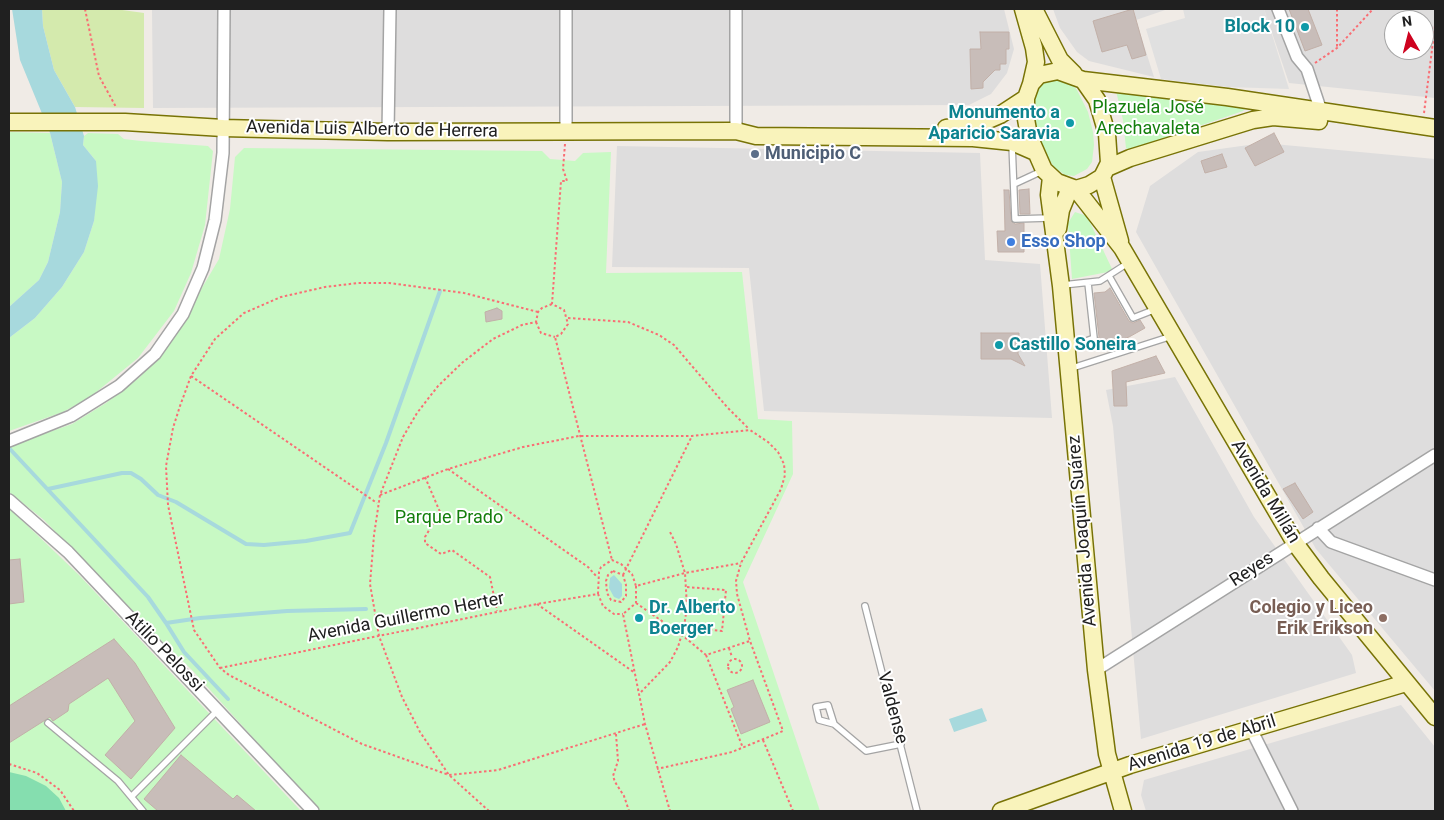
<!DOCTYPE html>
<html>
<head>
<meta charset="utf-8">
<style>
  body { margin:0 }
  #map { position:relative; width:1444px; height:820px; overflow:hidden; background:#f0ebe6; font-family:Roboto,sans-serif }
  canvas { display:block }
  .frame { position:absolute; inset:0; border:10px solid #202020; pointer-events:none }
  .north { position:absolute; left:1384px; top:10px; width:50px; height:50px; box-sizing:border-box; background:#fff; border:1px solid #a6a6a6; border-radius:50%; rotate:352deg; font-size:14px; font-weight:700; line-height:20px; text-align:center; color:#202020 }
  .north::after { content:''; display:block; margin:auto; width:18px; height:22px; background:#ce021f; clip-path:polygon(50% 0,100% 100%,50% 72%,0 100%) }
</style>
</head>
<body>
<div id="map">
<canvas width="1444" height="820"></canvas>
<div class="frame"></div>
<div class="north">N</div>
</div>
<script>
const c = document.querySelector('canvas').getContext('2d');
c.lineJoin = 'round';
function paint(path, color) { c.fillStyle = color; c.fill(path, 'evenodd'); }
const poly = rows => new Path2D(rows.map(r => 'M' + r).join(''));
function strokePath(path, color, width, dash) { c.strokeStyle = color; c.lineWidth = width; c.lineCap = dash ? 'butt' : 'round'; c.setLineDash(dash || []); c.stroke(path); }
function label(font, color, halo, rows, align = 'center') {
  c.font = font + ' Roboto,sans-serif'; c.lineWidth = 4; c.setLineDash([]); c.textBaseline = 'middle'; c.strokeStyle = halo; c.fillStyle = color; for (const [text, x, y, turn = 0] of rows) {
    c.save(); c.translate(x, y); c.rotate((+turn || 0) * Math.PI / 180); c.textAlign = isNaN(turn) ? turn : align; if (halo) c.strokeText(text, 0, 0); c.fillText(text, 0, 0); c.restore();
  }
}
const residential = poly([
  [172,9,1004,9,1014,49,1007,73,991,94,969,105,153,108,152,10],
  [1053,9,1168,9,1136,20,1154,77,1089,61,1077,52,1060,28],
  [1264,9,1435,9,1435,98,1289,83],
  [1394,20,1424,20,1424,50,1394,50],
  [1263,143,1435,159,1435,691,1316,549,1136,232,1150,186,1198,152],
  [617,146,980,153,985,260,1040,264,1052,418,764,411,749,268,612,267],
  [1175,377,1254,517,1352,655,1356,673,1141,739,1113,426,1106,390],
  [1401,705,1435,747,1435,811,1146,811,1141,795,1144,780]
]);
const grass = poly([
  [42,9,115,9,144,13,144,108,75,107,54,70,43,26]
]);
const park = poly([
  [1050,77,1071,83,1077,90,1088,112,1093,132,1094,145,1092,162,1087,169,1074,176,1065,175,1054,167,1042,148,1036,131,1034,109,1035,93,1038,86],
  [1125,89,1199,103,1247,104,1247,107,1243,111,1129,150,1126,148,1123,120,1116,91],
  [9,132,50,133,62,182,60,212,48,262,39,280,9,307],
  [88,133,118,134,124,139,141,141,208,146,213,151,205,225,191,273,174,311,138,358,89,398,63,412,9,431,9,338,35,318,62,287,84,252,94,221,96,161,83,145,84,136],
  [244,148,542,151,550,159,575,161,583,153,611,152,606,273,742,272,758,419,792,421,793,474,743,582,820,811,319,811,193,671,136,616,44,520,9,492,9,446,72,424,106,403,140,377,170,342,219,259,230,209,235,157],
  [1075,212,1087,216,1113,271,1072,279,1068,223],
  [9,508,79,575,301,811,9,811]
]);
const pitch = poly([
  [9,772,26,776,46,786,59,798,66,811,9,811]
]);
const parking = poly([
  [1183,9,1264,9,1289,89,1228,87,1161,79,1146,29,1185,18]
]);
const water = poly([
  [12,9,42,9,43,26,54,70,75,107,84,136,83,145,96,161,98,186,94,221,84,252,62,287,35,318,9,338,9,307,39,280,48,262,60,212,62,182,50,133,20,60],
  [614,575,622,584,622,596,619,599,614,597,609,588,610,578],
  [982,708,987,721,954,732,949,719]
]);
const stream = poly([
  [9,448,148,597,166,623,184,652,228,699],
  [48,489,122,473,131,473,141,479,158,495,176,502,246,544,264,545,306,541,350,533,386,443,440,291],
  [166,623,200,618,287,611,366,609]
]);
const building = poly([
  [1133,9,1146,55,1132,59,1127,45,1102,52,1093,21,1133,9],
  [1289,9,1308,9,1322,45,1305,51,1289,9],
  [980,32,1009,32,1009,49,1006,49,1006,64,1000,64,1000,70,995,70,983,82,983,88,971,89,970,49,981,49,980,32],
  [1274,133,1284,152,1255,166,1245,148,1274,133],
  [1222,154,1227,167,1205,173,1201,161,1222,154],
  [1029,189,1030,214,1020,214,1019,190,1029,189],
  [1004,190,1009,190,1011,221,1015,224,1024,223,1024,252,998,252,997,231,1005,231,1004,190],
  [1110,288,1129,321,1133,323,1140,320,1145,328,1129,337,1111,343,1094,345,1099,337,1094,293,1105,292,1110,288],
  [497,308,502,311,502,319,486,322,485,312,497,308],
  [981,333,1019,333,1018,354,1025,366,1011,359,981,359,981,333],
  [1156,356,1165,373,1126,382,1127,406,1114,406,1112,371,1156,356],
  [1295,483,1313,512,1303,519,1283,489,1295,483],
  [20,559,24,602,9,604,9,560,20,559],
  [114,639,135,663,175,728,131,779,105,755,135,721,108,678,69,704,68,711,53,721,50,717,9,743,9,706,114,639],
  [753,680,770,722,741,734,731,709,734,707,727,690,753,680],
  [181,755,233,799,237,795,256,811,158,811,144,799,181,755]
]);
const path = poly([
  [85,9,99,76,116,107],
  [1337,9,1337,48],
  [1315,63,1337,48,1373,9],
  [1424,113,1435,26],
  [565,144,563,169,567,181,561,181,552,304,564,310,568,324,561,334,555,337,612,560],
  [538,312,464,293,389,283,358,283,325,287,281,297,244,313,215,339,191,376,180,406,173,428,166,466,168,505,194,630,220,668,229,675,362,744,449,775,498,770,645,724],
  [568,318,628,322,659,335,674,345,727,407,749,429],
  [536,322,541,333,555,337],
  [191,376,377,503],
  [448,469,588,567,597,577],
  [425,477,440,512,425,537,425,543,441,554,452,550,490,577,497,611],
  [380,495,448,469,523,447,579,436,692,436,750,430,768,442,778,452,784,464,785,475,781,489,741,563,736,581,737,594,750,641,783,731,732,752,657,769],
  [613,571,623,575,626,585,626,596,621,602,611,600,607,593,606,581,608,575,613,571],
  [623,575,692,436],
  [636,586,636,603,623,614,645,724,670,811],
  [598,594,599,572,601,567,612,560,621,564,632,574,636,586,685,573,741,563],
  [636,603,682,635,706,655,750,641],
  [537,604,635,673],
  [687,607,724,610],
  [685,627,722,631,726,590,686,587],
  [729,648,732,657],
  [706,655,743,748],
  '728 666a7 7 0 1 1 14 0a7 7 0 1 1-14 0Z',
  [220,668,537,604,598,594,603,606,614,614,623,614],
  [641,692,670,662,678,647,684,627,687,607,685,573,676,544,669,530],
  [616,734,618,761,613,776,615,782,624,796,629,811],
  [763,740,793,811],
  [9,764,37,773,60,790,74,811],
  [489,811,449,775,420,732,402,697,379,636,370,584,374,535,380,495,403,437,417,413,438,386,463,362,493,339,522,325,536,322,538,312,542,308,552,304]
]);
const lane = poly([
  [1012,144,1015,219,1050,218],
  [1014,184,1042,171],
  [1109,276,1133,318,1156,309],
  [1063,285,1100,281,1128,263],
  [1068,348,1094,338,1088,283],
  [1069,369,1172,336],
  [865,606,917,811],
  [48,723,118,781,143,811],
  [834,724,819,720,816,707,828,705,834,724,866,751,901,744],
  [132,796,218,710]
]);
const street = poly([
  [566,9,566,131],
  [1278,9,1297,57,1307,69,1321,111],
  [736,131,736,9],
  [388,132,390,9],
  [9,441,71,416,119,386,155,354,183,314,203,268,215,220,223,153,224,9],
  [9,500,68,552,313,811],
  [1318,528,1331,542,1435,580],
  [1096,670,1435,455],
  [1251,729,1292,811]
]);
const secondary = poly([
  [1023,9,1034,48,1036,62,1031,84],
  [1034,9,1060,60,1074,74],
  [1058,71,1083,80,1097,100,1107,134,1109,163,1102,177,1089,185,1076,189,1057,182,1044,170,1029,136,1026,119,1026,98,1031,84,1039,75,1058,71],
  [1083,80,1227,97,1435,128],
  [9,122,125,122,223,128,388,132,736,131,756,136,973,138,1012,142,1035,152],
  [946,128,979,124,1000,115,1026,98],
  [1107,168,1130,158,1253,120,1273,117,1319,121],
  [1051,177,1049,195,1061,286,1096,670,1107,754,1123,811],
  [1102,177,1120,241],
  [1076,189,1122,248,1295,543,1321,578,1435,717],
  [1058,229,1061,210,1070,188],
  [1001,811,1130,765,1406,683]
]);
const markers = [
  [1305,27,5,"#0f9aa8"],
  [1070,123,5,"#0f9aa8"],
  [755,154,5,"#5c6f8a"],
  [1011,242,5,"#3f7fe0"],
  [999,345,5,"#0f9aa8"],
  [639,618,5,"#0f9aa8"],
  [1383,618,5,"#8d6e63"]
];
const cultureNames = [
  ["Block 10",1295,27],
  ["Monumento a",1060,113],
  ["Aparicio Saravia",1060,134],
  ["Castillo Soneira",1009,345,"left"],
  ["Dr. Alberto",649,608,"left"],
  ["Boerger",649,629,"left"]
];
const parkNames = [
  ["Plazuela José",1148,108],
  ["Arechavaleta",1148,129],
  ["Parque Prado",449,518]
];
const streetNames = [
  ["Avenida Luis Alberto de Herrera",372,130,1],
  ["Avenida Millán",1265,492,59],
  ["Avenida Joaquín Suárez",1083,531,-95],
  ["Reyes",1252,570,-33],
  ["Avenida Guillermo Herter",406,618,-11],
  ["Atilio Pelossi",164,652,46],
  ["Valdense",892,708,75],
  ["Avenida 19 de Abril",1202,744,-17]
];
const serviceNames = [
  ["Municipio C",765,154]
];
const shopNames = [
  ["Esso Shop",1021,242]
];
const educationNames = [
  ["Colegio y Liceo",1373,608],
  ["Erik Erikson",1373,629]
];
paint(residential, '#dedddd');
paint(grass, '#d4eaad');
paint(park, '#c8f9c4');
paint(pitch, '#85deaf');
paint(parking, '#e0e0e0');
paint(water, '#a7d9dd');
strokePath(stream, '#a7d9dd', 4);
paint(building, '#c8bdb9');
strokePath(building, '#c2b0a8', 1);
strokePath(lane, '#a4a4a4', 8);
strokePath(street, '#a4a4a4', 14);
strokePath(secondary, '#787306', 19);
strokePath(path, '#f96e74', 2, [2.5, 2.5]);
strokePath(lane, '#fff', 5.5);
strokePath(street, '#fff', 11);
strokePath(secondary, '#f9f3bb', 16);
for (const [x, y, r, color] of markers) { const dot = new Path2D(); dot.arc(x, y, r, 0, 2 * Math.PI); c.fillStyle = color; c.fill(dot); strokePath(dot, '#fff', 2); }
label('bold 18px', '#0d838f', '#fff', cultureNames, 'right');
label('18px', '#147f0c', '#fff', parkNames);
label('18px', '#202020', '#fff', streetNames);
label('bold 18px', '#4e5e75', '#fff', serviceNames, 'left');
label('bold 18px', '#366cbe', '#fff', shopNames, 'left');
label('bold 18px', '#785e54', '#fff', educationNames, 'right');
</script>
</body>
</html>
